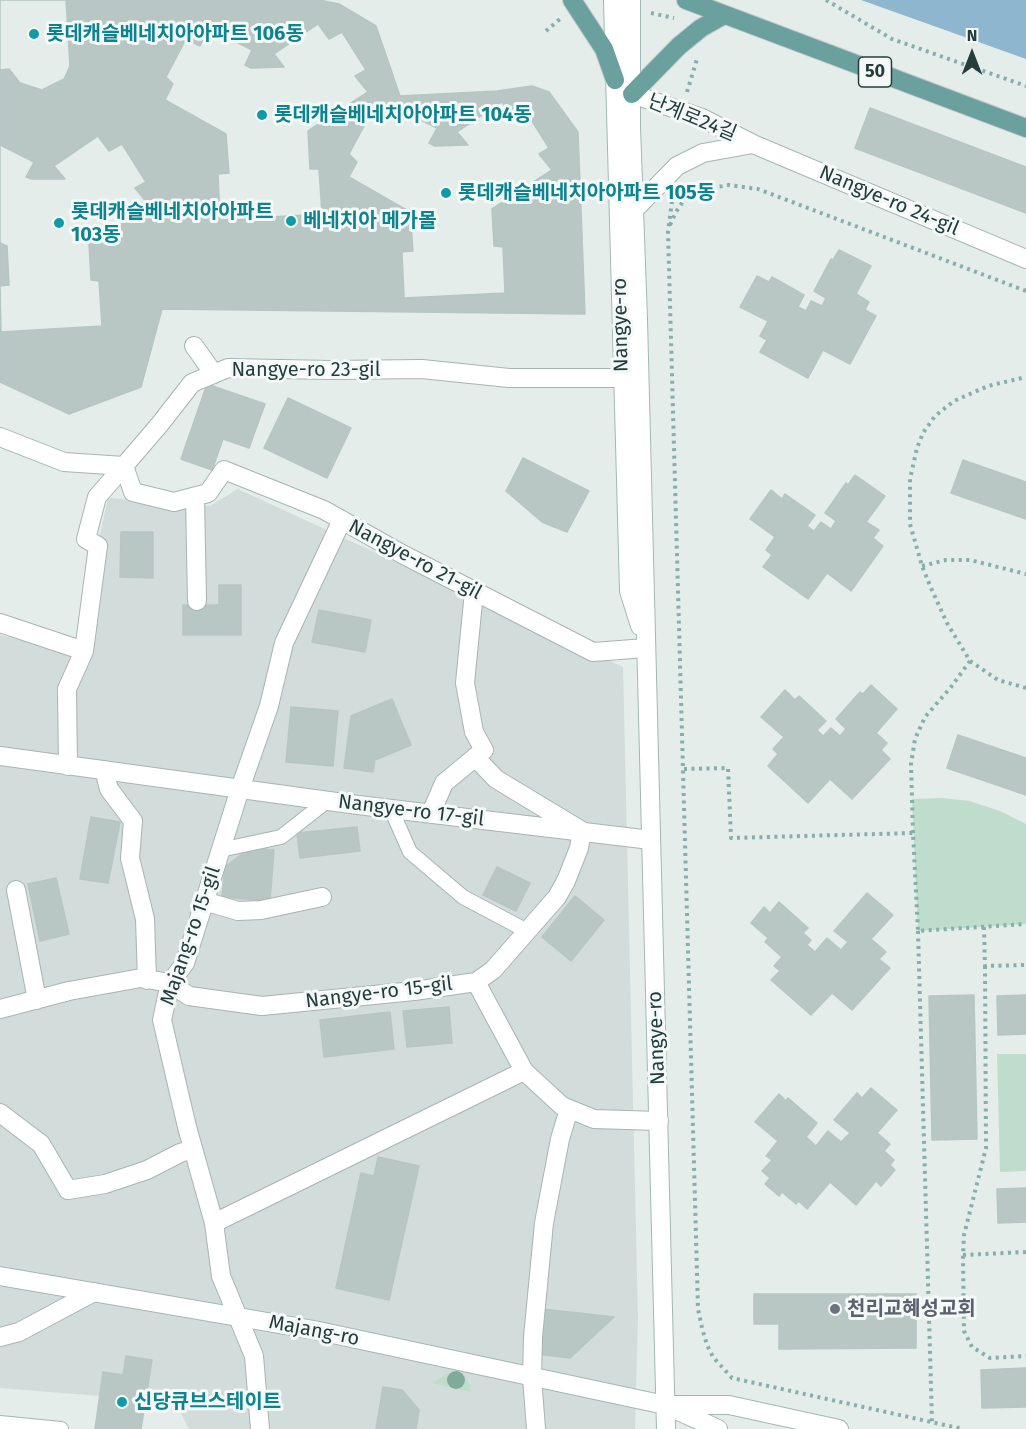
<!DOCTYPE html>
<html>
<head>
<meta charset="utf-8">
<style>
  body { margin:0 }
  #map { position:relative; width:1026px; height:1429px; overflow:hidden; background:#e4edea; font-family:"Fira Sans",sans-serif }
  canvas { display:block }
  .north { position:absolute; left:942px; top:24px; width:60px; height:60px; -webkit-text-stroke:4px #f4f9f8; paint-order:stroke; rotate:0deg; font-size:16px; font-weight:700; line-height:24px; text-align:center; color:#243d3c }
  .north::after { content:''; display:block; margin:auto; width:21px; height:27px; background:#243d3c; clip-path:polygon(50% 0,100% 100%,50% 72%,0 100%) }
</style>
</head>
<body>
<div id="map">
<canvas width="1026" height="1429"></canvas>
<div class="north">N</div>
</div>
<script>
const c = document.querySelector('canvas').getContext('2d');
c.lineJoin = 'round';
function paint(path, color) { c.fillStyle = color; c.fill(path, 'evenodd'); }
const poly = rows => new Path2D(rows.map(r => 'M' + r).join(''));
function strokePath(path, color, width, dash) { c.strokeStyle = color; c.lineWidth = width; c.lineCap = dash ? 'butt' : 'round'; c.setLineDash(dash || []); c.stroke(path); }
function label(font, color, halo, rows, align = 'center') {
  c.font = font + ' "Fira Sans","Noto Sans KR",sans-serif'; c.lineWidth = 6; c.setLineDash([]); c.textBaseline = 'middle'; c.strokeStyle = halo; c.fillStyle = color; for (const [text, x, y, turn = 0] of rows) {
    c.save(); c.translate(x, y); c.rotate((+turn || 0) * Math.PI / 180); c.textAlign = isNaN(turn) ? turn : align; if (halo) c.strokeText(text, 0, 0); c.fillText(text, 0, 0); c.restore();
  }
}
const built = poly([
  [238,489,623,667,638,1319,635,1429,189,1429,175,1402,0,1388,0,635,74,652,108,498,210,506]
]);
const green = poly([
  [943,798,969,801,1000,811,1026,824,1026,924,918,931,912,799],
  [997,1054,1026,1054,1026,1171,1000,1172],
  [447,1374,458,1374,468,1380,471,1392,432,1383]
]);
const water = poly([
  [861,0,1026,0,1026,59]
]);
const building = poly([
  [0,0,66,0,70,66,64,79,42,90,20,83,9,69,0,70,0,0],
  [0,0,319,0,339,4,376,26,400,96,497,91,532,86,549,92,578,132,585,314,162,309,141,387,69,414,0,382,0,0],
  [318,24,329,39,342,32,366,70,355,76,368,92,308,131,310,169,319,169,322,214,220,220,218,174,229,173,226,134,165,100,173,84,166,77,186,39,200,46,209,28,252,50,245,65,251,68,284,67,274,54,318,24],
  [502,102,513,117,525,110,549,148,539,154,552,170,492,209,494,246,503,247,505,293,404,298,402,252,413,251,410,212,349,177,357,162,349,154,369,117,383,124,393,106,437,128,429,143,435,146,468,145,457,132,502,102],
  [870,108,1026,167,1026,213,855,148,870,108],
  [98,136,109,151,122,144,146,182,135,188,148,204,89,243,91,280,99,281,102,326,1,332,0,286,9,285,7,246,0,243,0,145,34,162,26,177,32,179,65,179,54,166,98,136],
  [839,250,871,266,856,294,869,302,865,310,876,316,850,364,823,350,808,378,760,352,767,340,760,336,768,321,740,307,757,276,769,282,772,277,804,295,798,307,806,311,811,301,822,306,826,298,814,291,831,259,833,260,839,250],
  [207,384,265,404,249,448,223,439,212,470,181,459,207,384],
  [288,398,351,428,327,478,264,448,288,398],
  [523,458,589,491,567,532,542,522,506,491,523,458],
  [963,460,1026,482,1026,519,951,493,963,460],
  [855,475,885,496,866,522,879,530,873,538,883,546,851,591,827,573,808,599,763,567,772,555,766,550,775,537,750,519,771,490,782,499,785,494,815,515,807,526,814,531,821,522,831,529,836,521,825,513,846,483,848,485,855,475],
  [121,532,153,532,153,578,120,577,121,532],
  [219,585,241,585,241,635,183,635,183,605,219,605,219,585],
  [319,610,371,620,365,652,312,642,319,610],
  [871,685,897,709,876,733,887,743,881,750,890,759,852,799,830,779,808,803,768,766,778,754,773,749,784,737,761,717,785,690,795,700,799,696,826,721,817,730,823,736,831,728,840,736,846,729,836,719,860,692,863,694,871,685],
  [392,699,411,745,375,760,373,772,344,768,351,716,392,699],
  [291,707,338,711,333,766,286,762,291,707],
  [958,735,1026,758,1026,795,947,768,958,735],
  [91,817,120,822,108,883,80,879,91,817],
  [357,827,360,851,300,858,297,833,357,827],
  [249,848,274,850,270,901,222,897,225,867,249,848],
  [497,867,530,883,516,911,483,895,497,867],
  [56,878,69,934,40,941,28,884,56,878],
  [867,893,893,915,871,939,886,952,879,959,890,968,852,1010,832,993,811,1015,771,980,780,971,774,966,782,957,765,942,768,938,751,923,764,907,770,913,779,902,808,928,803,933,811,940,807,945,815,952,827,938,841,950,848,942,834,931,867,893],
  [575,896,604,920,571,961,542,937,575,896],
  [974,995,977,1139,932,1140,929,996,974,995],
  [1026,995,1026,1034,998,1035,997,996,1026,995],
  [449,1007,452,1043,407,1047,403,1011,449,1007],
  [390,1012,394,1049,324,1057,320,1020,390,1012],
  [871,1088,897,1110,877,1133,890,1144,884,1151,894,1160,890,1165,895,1170,881,1186,876,1181,856,1205,830,1182,807,1209,799,1201,796,1204,782,1192,779,1196,765,1184,770,1178,762,1171,772,1160,766,1156,778,1141,755,1122,779,1094,786,1101,788,1098,817,1123,806,1137,816,1146,828,1131,841,1142,850,1133,834,1120,857,1093,862,1098,871,1088],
  [378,1157,419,1166,389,1300,336,1288,361,1173,374,1176,378,1157],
  [1026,1188,1026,1222,998,1223,997,1189,1026,1188],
  [754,1294,916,1294,916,1348,779,1349,779,1324,754,1324,754,1294],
  [542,1309,614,1317,570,1358,537,1354,542,1309],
  [126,1356,152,1360,141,1429,95,1429,103,1372,123,1375,126,1356],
  [1026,1368,1026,1407,982,1408,981,1370,1026,1368],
  [383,1387,402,1390,419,1410,416,1429,376,1429,383,1387]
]);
const path = poly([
  [826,0,892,39,1026,86],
  [651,13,674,18],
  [546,31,560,19],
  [687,92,697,59],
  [672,201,668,232,698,1309,702,1328,707,1345,713,1357,732,1378,963,1429],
  [670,225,676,212,684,200,700,190,729,185,758,189,1026,291],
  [922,566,946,560,970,560,1026,574],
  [970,661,998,680,1026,688],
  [684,769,728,768,731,838,913,833,918,931,1026,924],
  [913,833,911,764,915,739,925,717,951,687,970,661,947,623,931,588,922,566,910,524,910,479,917,448,923,433,935,416,954,401,988,386,1026,377],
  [984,927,985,966,1026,965],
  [918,931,932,1422],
  [985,966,986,1148,964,1235,963,1255,964,1331,972,1347,990,1358,1026,1356],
  [963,1255,1026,1252],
  [929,1309,963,1309]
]);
const service = poly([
  [391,809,410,852,463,897,527,931],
  [220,850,281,837,327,801],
  [0,1423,61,1429]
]);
const minor = poly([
  [632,94,702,118,753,144,1026,259],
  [635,209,677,166,703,153,753,144],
  [194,346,214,374],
  [0,437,64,462,124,466,160,424,192,383,228,368,331,370,422,369,509,378,622,378],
  [124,466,133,492,174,502,208,493,224,470,324,510,402,554,593,652,646,648],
  [195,497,197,601],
  [0,623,84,651,98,546,86,539,97,497,124,466],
  [0,756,358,805,651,840],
  [475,757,496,779,582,831,579,848,566,881,557,897,493,970,476,982],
  [68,766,67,689,84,651],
  [104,770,109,789,133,821,130,858,145,919,147,980],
  [431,813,444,783,484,750,474,732,465,683,474,592],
  [16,890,37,1000],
  [204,901,238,911,261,910,322,897],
  [0,1009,69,991,141,978,170,983,189,996,262,1006,414,991,476,982,524,1071,562,1106,594,1119,659,1121],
  [0,1113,41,1144,68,1190,105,1184,147,1170,180,1153,193,1149],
  [214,1223,524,1071],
  [0,1337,19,1332,94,1292],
  [260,1429,254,1356,221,1276,214,1223,187,1127,162,1020,170,983,185,963,240,789,269,706,284,643,342,520],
  [536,1429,532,1377,533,1337,544,1223,560,1139,569,1109]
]);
const secondary = poly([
  [613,0,629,591,640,626],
  [631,0,631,127,638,319,666,1429],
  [0,1276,314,1330,665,1405,718,1429],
  [673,1405,729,1405,839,1429]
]);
const primary = poly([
  [572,0,604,49,615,80],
  [686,0,1026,128],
  [632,94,679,46,701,28,724,15]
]);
const trees = [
  [456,1380]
];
const markers = [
  [34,34,6,"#0f9aa8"],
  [262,115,6,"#0f9aa8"],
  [446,193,6,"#0f9aa8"],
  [291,221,6,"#0f9aa8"],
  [59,223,6,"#0f9aa8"],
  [835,1309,6,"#6b7280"],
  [122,1402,6,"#0f9aa8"]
];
const shields = [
  [875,72,33]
];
const shieldNames = [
  ["50",875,72]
];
const cultureNames = [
  ["롯데캐슬베네치아아파트 106동",46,34],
  ["롯데캐슬베네치아아파트 104동",274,115],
  ["롯데캐슬베네치아아파트 105동",458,193],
  ["롯데캐슬베네치아아파트",71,212],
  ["103동",71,235],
  ["베네치아 메가몰",303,221],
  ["신당큐브스테이트",134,1402]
];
const streetNames = [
  ["난계로24길",692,118,22],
  ["Nangye-ro 24-gil",889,201,23],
  ["Nangye-ro",621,325,-91],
  ["Nangye-ro 23-gil",306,370],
  ["Nangye-ro 21-gil",415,560,28],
  ["Nangye-ro 17-gil",411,811,7],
  ["Majang-ro 15-gil",191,936,-71],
  ["Nangye-ro 15-gil",379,993,-7],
  ["Nangye-ro",657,1038,-92],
  ["Majang-ro",314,1331,11]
];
const worshipNames = [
  ["천리교혜성교회",847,1309]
];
paint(built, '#d2dcda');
paint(green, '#beddcd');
paint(water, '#8eb7cf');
paint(building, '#b9c7c4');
strokePath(building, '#b6c6c3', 1.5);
strokePath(service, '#a7b5b2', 16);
strokePath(minor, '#a7b5b2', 20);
strokePath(secondary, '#a2b8b5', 20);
strokePath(primary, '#c2c9c8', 20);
strokePath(path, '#85afab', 4, [3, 4.5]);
strokePath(service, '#fff', 14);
strokePath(minor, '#fff', 18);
strokePath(secondary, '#fff', 18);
strokePath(primary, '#6aa09e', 18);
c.fillStyle = '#81aa9a';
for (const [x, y] of trees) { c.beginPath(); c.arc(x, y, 9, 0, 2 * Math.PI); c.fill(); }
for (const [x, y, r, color] of markers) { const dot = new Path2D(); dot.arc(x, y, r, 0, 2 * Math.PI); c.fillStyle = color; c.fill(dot); strokePath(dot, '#f4f9f8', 2); }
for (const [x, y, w] of shields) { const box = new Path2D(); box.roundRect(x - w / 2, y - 15, w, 30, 4.5); c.fillStyle = '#f4f9f8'; c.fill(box); strokePath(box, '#243d3c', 1.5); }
label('bold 18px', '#243d3c', null, shieldNames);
label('bold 20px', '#0d838f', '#f4f9f8', cultureNames, 'left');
label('20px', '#243d3c', '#f4f9f8', streetNames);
label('bold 20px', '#5b616d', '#f4f9f8', worshipNames, 'left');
</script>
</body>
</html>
